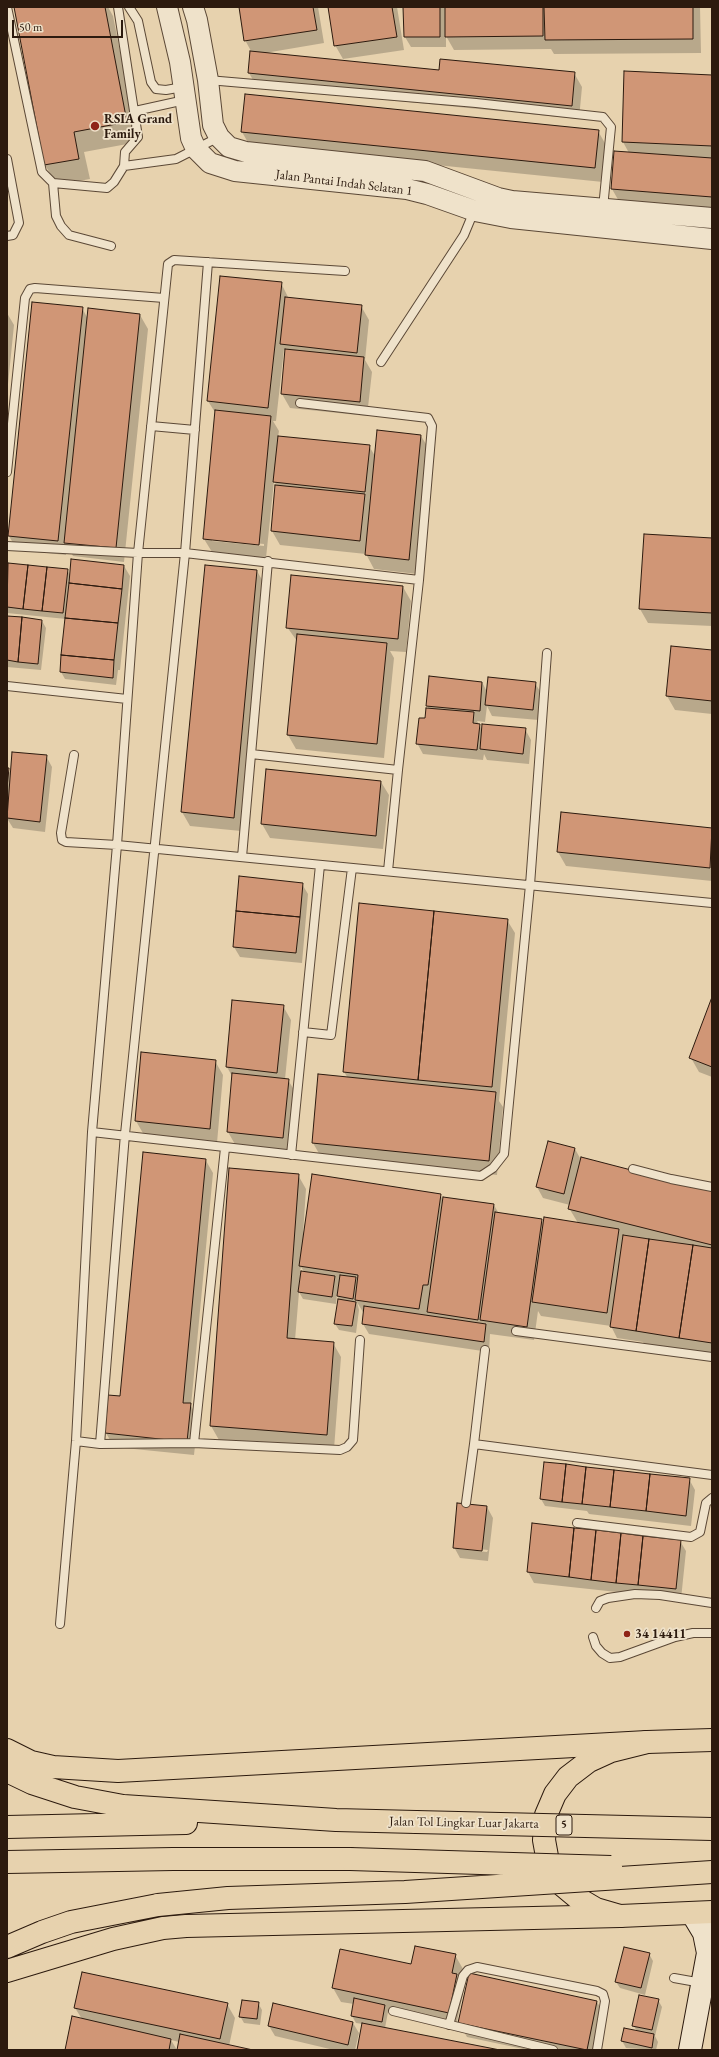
<!DOCTYPE html>
<html>
<head>
<meta charset="utf-8">
<style>
  body { margin:0 }
  #map { position:relative; width:719px; height:2057px; overflow:hidden; background:#e7d2ae; font-family:"EB Garamond",serif }
  canvas { display:block }
  .frame { position:absolute; inset:0; border:8px solid #2c1a0e; pointer-events:none }
  .scale { position:absolute; left:12px; top:20px; width:111px; height:18px; box-sizing:border-box; border:2px solid #2c1a0e; border-top:0; padding-left:5px; font-size:12px; line-height:14px; white-space:nowrap; color:#2c1a0e; -webkit-text-stroke:3px #efe2ca; paint-order:stroke }
</style>
</head>
<body>
<div id="map">
<canvas width="719" height="2057"></canvas>
<div class="frame"></div>
<div class="scale">50 m</div>
</div>
<script>
const c = document.querySelector('canvas').getContext('2d');
c.lineJoin = 'round';
function paint(path, color) { c.fillStyle = color; c.fill(path, 'evenodd'); }
const poly = rows => new Path2D(rows.map(r => 'M' + r).join(''));
function strokePath(path, color, width, dash) { c.strokeStyle = color; c.lineWidth = width; c.lineCap = dash ? 'butt' : 'round'; c.setLineDash(dash || []); c.stroke(path); }
function label(font, color, halo, rows, align = 'center') {
  c.font = font + ' "EB Garamond",serif'; c.lineWidth = 3.5; c.setLineDash([]); c.textBaseline = 'middle'; c.strokeStyle = halo; c.fillStyle = color; for (const [text, x, y, turn = 0] of rows) {
    c.save(); c.translate(x, y); c.rotate((+turn || 0) * Math.PI / 180); c.textAlign = isNaN(turn) ? turn : align; if (halo) c.strokeText(text, 0, 0); c.fillText(text, 0, 0); c.restore();
  }
}
const shadow = poly([
  [15,7,108,7,113,16,138,142,84,152,90,179,57,185,45,165],
  [240,7,318,7,324,43,265,53,440,71,574,73,582,87,579,119,257,87,249,73,251,51,245,40],
  [329,7,397,7,404,50,343,59,335,45],
  [404,7,700,7,701,53,554,54,551,49,454,50,446,36,446,47,411,47,405,37],
  [712,76,712,210,620,203,612,189,629,153,623,142],
  [246,95,598,131,606,145,603,182,250,146,242,132],
  [281,283,289,299,361,306,369,320,365,360,372,372,367,416,290,408,282,394,286,353,284,349,276,421,273,421,279,431,278,437,369,446,375,456,421,436,429,449,417,574,374,569,366,554,280,545,272,531,277,486,274,481,266,558,212,552,204,539,216,414,208,401],
  [212,539,264,544,264,546,212,541],
  [82,308,88,319,140,315,148,329,124,562,73,556,67,545,66,555,17,550,9,536],
  [7,313,14,325,7,394],
  [712,539,712,626,648,623,640,609],
  [7,563,67,570,71,576,124,566,130,576,120,670,118,670,116,685,65,679,61,672,66,619,7,613],
  [257,571,265,585,241,831,190,826,182,812],
  [403,587,411,601,406,652,390,651,394,658,384,758,296,749,288,735,297,641,287,627],
  [7,617,42,621,46,628,41,670,7,667],
  [672,647,712,651,712,714,675,710,667,696],
  [482,682,487,692,535,683,541,693,539,720,492,716,487,706,485,722,477,721,482,730,525,729,531,740,529,764,487,760,484,754,483,760,423,754,417,743,426,719,429,709,427,706],
  [46,756,52,767,45,832,13,828,8,820,7,824,7,769,11,774],
  [381,782,389,795,383,849,270,838,262,824],
  [562,814,712,829,712,881,566,866,558,852],
  [302,884,308,894,302,963,240,957,234,947],
  [507,920,515,933,499,1101,503,1107,497,1175,321,1157,313,1143,348,1078,344,1072],
  [712,1000,712,1077,699,1072,691,1058],
  [233,1001,283,1006,291,1020,285,1079,288,1080,296,1093,291,1152,236,1146,228,1132,233,1078,227,1067],
  [142,1054,215,1061,223,1075,217,1143,144,1135,136,1121],
  [549,1142,575,1149,580,1158,712,1192,712,1355,645,1345,643,1342,617,1338,611,1326,541,1316,538,1311,534,1340,490,1334,489,1352,369,1334,363,1324,364,1314,357,1302,359,1310,356,1333,339,1330,335,1324,340,1301,337,1295,336,1304,303,1299,299,1292,295,1340,333,1343,341,1357,334,1449,219,1440,211,1426,298,1175,306,1189,303,1234,440,1195,444,1201,444,1198,494,1205,499,1214,542,1220,544,1225,578,1223,569,1208,570,1205,543,1198,537,1187],
  [301,1267,303,1270,304,1272,300,1271],
  [205,1159,213,1173,191,1406,198,1418,194,1455,114,1447,106,1433,109,1396,121,1397],
  [689,1479,695,1490,691,1526,589,1514,587,1511,545,1506,541,1499],
  [487,1507,493,1518,488,1561,460,1558,454,1547],
  [459,1547,488,1550,487,1552,459,1549],
  [533,1524,680,1541,686,1551,681,1599,534,1583,528,1572],
  [649,1954,653,1961,645,1995,620,1988,616,1982],
  [455,1955,463,1969,460,1983,464,1989,456,2026,388,2012,385,2028,497,2050,358,2050,363,2024,356,2023,352,2016,354,2004,341,2002,333,1988],
  [658,2000,662,2007,655,2036,658,2042,656,2050,626,2048,622,2041,637,2031,633,2025],
  [597,2002,605,2015,598,2050,528,2050,467,2037,459,2023],
  [258,2003,262,2010,260,2025,244,2023,240,2016],
  [227,2004,235,2018,229,2046,248,2050,178,2050,179,2042,171,2040,177,2050,66,2050,82,2019,75,2008],
  [353,2023,359,2033,355,2050,334,2050,275,2036,269,2026]
]);
const building = poly([
  [14,7,105,7,127,122,74,132,79,159,44,165,14,7],
  [239,7,313,7,317,30,244,41,239,7],
  [328,7,392,7,397,37,334,46,328,7],
  [403,7,440,7,440,37,404,37,403,7],
  [445,7,543,7,543,36,445,37,445,7],
  [544,7,693,7,693,39,545,40,544,7],
  [250,51,439,70,440,59,575,72,572,106,248,73,250,51],
  [624,71,712,75,712,146,622,142,624,71],
  [245,94,599,130,595,168,241,132,245,94],
  [614,151,712,158,712,197,611,189,614,151],
  [220,276,282,282,268,408,207,401,220,276],
  [285,297,362,305,357,353,280,344,285,297],
  [32,302,83,307,58,541,8,536,32,302],
  [88,308,140,314,116,548,64,543,88,308],
  [285,349,364,357,360,402,281,394,285,349],
  [215,410,271,416,259,545,203,539,215,410],
  [377,430,421,435,409,560,365,555,377,430],
  [278,436,370,445,365,492,273,482,278,436],
  [275,485,365,494,360,541,271,531,275,485],
  [644,534,712,538,712,613,639,609,644,534],
  [71,559,124,565,122,589,69,583,71,559],
  [8,563,28,565,23,609,7,607,8,563],
  [28,565,47,567,42,611,23,609,28,565],
  [205,565,257,570,234,818,181,812,205,565],
  [47,567,68,569,63,613,42,611,47,567],
  [291,575,403,586,398,639,286,628,291,575],
  [69,583,122,589,118,623,65,618,69,583],
  [7,616,22,617,18,662,7,660,7,616],
  [22,617,42,620,38,664,18,662,22,617],
  [65,618,118,623,114,660,61,655,65,618],
  [297,634,387,643,377,744,287,735,297,634],
  [671,646,712,650,712,701,666,696,671,646],
  [61,655,114,660,113,678,60,672,61,655],
  [429,676,482,682,480,711,426,706,429,676],
  [488,677,536,682,533,710,485,705,488,677],
  [426,708,474,712,473,723,480,724,477,750,416,744,419,718,425,718,426,708],
  [482,724,526,728,523,754,480,749,482,724],
  [12,752,47,755,40,822,7,818,12,752],
  [7,768,9,768,7,788,7,768],
  [266,769,381,781,376,836,261,824,266,769],
  [561,812,712,828,710,868,557,852,561,812],
  [239,876,303,883,300,917,236,911,239,876],
  [359,903,434,911,418,1080,343,1072,359,903],
  [236,911,300,917,296,953,233,947,236,911],
  [434,911,508,919,492,1087,418,1080,434,911],
  [712,997,712,1067,689,1058,712,997],
  [232,1000,284,1005,277,1073,226,1067,232,1000],
  [141,1052,216,1060,210,1129,135,1121,141,1052],
  [232,1073,289,1079,283,1138,227,1132,232,1073],
  [318,1074,496,1092,489,1161,312,1143,318,1074],
  [548,1141,575,1148,564,1194,536,1187,548,1141],
  [143,1152,206,1159,183,1403,191,1403,187,1442,105,1433,108,1395,120,1396,143,1152],
  [581,1157,712,1191,712,1245,568,1209,581,1157],
  [229,1168,299,1174,287,1338,334,1342,327,1435,210,1426,229,1168],
  [312,1174,441,1194,428,1285,423,1285,419,1309,355,1300,358,1275,299,1266,312,1174],
  [443,1197,494,1204,478,1320,427,1312,443,1197],
  [495,1212,542,1219,527,1327,480,1320,495,1212],
  [544,1217,619,1229,607,1313,532,1302,544,1217],
  [623,1235,649,1239,636,1331,610,1327,623,1235],
  [649,1239,693,1245,679,1338,636,1331,649,1239],
  [693,1245,712,1248,712,1343,679,1338,693,1245],
  [301,1271,335,1276,332,1297,298,1292,301,1271],
  [340,1275,356,1277,353,1299,337,1296,340,1275],
  [338,1299,356,1302,352,1326,334,1324,338,1299],
  [364,1306,486,1324,484,1342,362,1324,364,1306],
  [544,1462,566,1464,562,1502,540,1499,544,1462],
  [566,1464,586,1467,582,1504,562,1502,566,1464],
  [586,1467,614,1470,610,1507,582,1504,586,1467],
  [614,1470,650,1474,646,1511,610,1507,614,1470],
  [650,1474,690,1478,686,1516,646,1511,650,1474],
  [457,1503,487,1506,482,1551,453,1548,457,1503],
  [532,1523,574,1528,569,1577,527,1572,532,1523],
  [574,1528,596,1530,591,1580,569,1577,574,1528],
  [596,1530,621,1533,616,1583,591,1580,596,1530],
  [621,1533,643,1536,638,1585,616,1583,621,1533],
  [643,1536,681,1540,676,1589,638,1585,643,1536],
  [415,1946,456,1954,452,1973,457,1974,449,2013,332,1988,340,1949,411,1964,415,1946],
  [624,1947,650,1953,641,1988,615,1982,624,1947],
  [82,1972,228,2003,220,2039,74,2008,82,1972],
  [469,1973,597,2001,587,2050,458,2023,469,1973],
  [639,1995,659,1999,652,2030,632,2026,639,1995],
  [354,1998,385,2005,382,2022,351,2016,354,1998],
  [242,2000,259,2002,257,2019,239,2017,242,2000],
  [273,2003,353,2022,348,2045,268,2026,273,2003],
  [72,2016,171,2039,169,2050,65,2050,72,2016],
  [362,2023,500,2050,357,2050,362,2023],
  [624,2028,654,2034,652,2048,621,2041,624,2028],
  [180,2034,253,2050,177,2050,180,2034]
]);
const service = poly([
  [7,7,42,172,53,183,107,188,114,182,124,166,125,152,138,137,118,7],
  [129,7,138,21,151,82,156,89,166,90,183,87],
  [208,80,476,103,603,117,611,127,603,208],
  [135,111,185,100],
  [7,159,19,223,13,235,7,236],
  [124,166,176,159,219,137],
  [53,183,56,216,61,226,69,235,111,246],
  [381,362,464,235,474,211],
  [300,403,428,418,432,426,419,580,398,770,388,871],
  [151,426,195,430],
  [7,472,25,298,30,289,35,288,164,298],
  [7,546,138,553,185,553,419,580],
  [7,686,127,699],
  [251,754,398,770],
  [74,755,61,833,62,840,66,842,117,845,712,903],
  [242,857,268,561],
  [303,1032,331,1035,352,868],
  [92,1132,481,1176,493,1168,504,1154,530,885,547,653],
  [291,1155,320,865],
  [633,1169,671,1179,712,1187],
  [516,1331,712,1357],
  [76,1441,100,1444,194,1443,340,1450,347,1447,353,1440,360,1340],
  [194,1443,225,1148],
  [100,1444,125,1134,185,553,208,262],
  [474,1444,485,1350],
  [466,1503,474,1444,712,1475],
  [577,1523,691,1537,700,1532,706,1503,712,1498],
  [596,1608,600,1601,608,1598,635,1594,660,1595,712,1603],
  [60,1624,76,1441,92,1132,117,845,138,553,168,264,174,260,345,271],
  [593,1637,596,1646,602,1653,610,1658,620,1657,675,1637,693,1633,712,1633],
  [674,1978,702,1983],
  [393,2011,553,2050],
  [449,2025,463,1976,468,1970,477,1967,597,1991,603,1994,605,2001,597,2050]
]);
const tertiary = poly([
  [167,7,180,62,191,138,196,149,210,163,235,171,407,189,427,194,475,211,511,218,712,239],
  [193,7,197,20,208,80,213,125,219,137,229,147,246,152,425,171,498,198,512,201,712,218]
]);
const secondary = poly([
  [692,1913,704,1933,708,1953],
  [690,2050,708,1953,712,1941]
]);
const primary = poly([
  [712,1740,647,1742,611,1751,589,1761,568,1777,555,1794,546,1815,544,1840,548,1862,554,1874,561,1884,579,1899,596,1909,620,1916,712,1912]
]);
const motorway = poly([
  [7,1750,31,1762,53,1767,118,1771,647,1742],
  [7,1771,32,1783,75,1797,123,1806,336,1820,416,1822],
  [7,1827,186,1823],
  [7,1862,173,1859,350,1859],
  [7,1947,42,1932,71,1922,158,1905],
  [7,1971,113,1939,163,1928,186,1926,620,1916]
]);
const motorwayBridge = poly([
  [416,1822,712,1829],
  [350,1859,611,1867],
  [158,1905,228,1898,405,1892,712,1872]
]);
const markers = [
  [95,126,5,"#8f2418"],
  [627,1634,4,"#8f2418"]
];
const shields = [
  [564,1825,16]
];
const shieldNames = [
  ["5",564,1825]
];
const poiNames = [
  ["RSIA Grand",104,119],
  ["Family",104,134],
  ["34 14411",635,1634]
];
const streetNames = [
  ["Jalan Pantai Indah Selatan 1",344,183,7],
  ["Jalan Tol Lingkar Luar Jakarta",464,1823,1]
];
paint(shadow, '#0003');
paint(building, '#d09676');
strokePath(building, '#2c1a0e', 1);
strokePath(service, '#5b4836', 10);
strokePath(tertiary, '#5b4836', 22);
strokePath(secondary, '#2c1a0e', 24);
strokePath(primary, '#2c1a0e', 24);
strokePath(motorway, '#2c1a0e', 24);
strokePath(service, '#efe2ca', 8);
strokePath(tertiary, '#efe2ca', 20);
strokePath(secondary, '#efe2ca', 22);
strokePath(primary, '#e7d2ae', 22);
strokePath(motorway, '#e7d2ae', 22);
strokePath(motorwayBridge, '#2c1a0e', 24, []);
strokePath(motorwayBridge, '#e7d2ae', 22);
for (const [x, y, r, color] of markers) { const dot = new Path2D(); dot.arc(x, y, r, 0, 2 * Math.PI); c.fillStyle = color; c.fill(dot); strokePath(dot, '#efe2ca', 1.5); }
for (const [x, y, w] of shields) { const box = new Path2D(); box.roundRect(x - w / 2, y - 10, w, 20, 3); c.fillStyle = '#efe2ca'; c.fill(box); strokePath(box, '#2c1a0e', 1); }
label('bold 12px', '#2c1a0e', null, shieldNames);
label('bold 13px', '#2c1a0e', '#efe2ca', poiNames, 'left');
label('13px', '#2c1a0e', '#efe2ca', streetNames);
</script>
</body>
</html>
